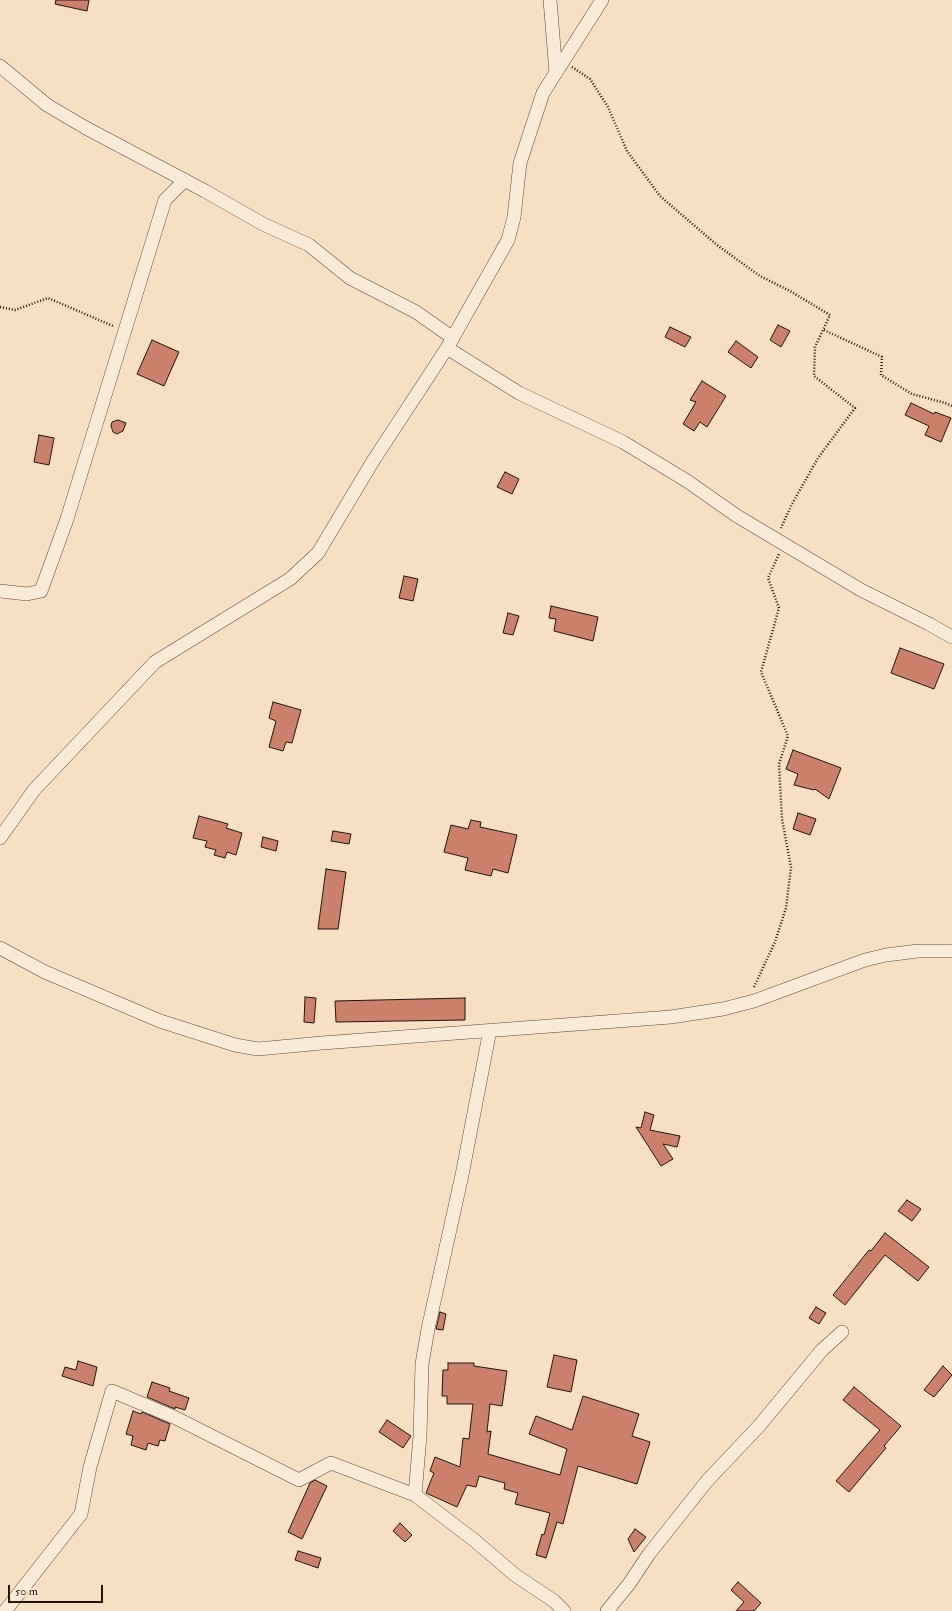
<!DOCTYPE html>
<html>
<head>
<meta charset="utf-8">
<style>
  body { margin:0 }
  #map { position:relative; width:952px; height:1611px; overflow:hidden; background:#f7e0c1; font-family:"IM FELL Double Pica",serif }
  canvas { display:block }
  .scale { position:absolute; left:8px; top:1585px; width:95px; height:18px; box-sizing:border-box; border:2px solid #21150c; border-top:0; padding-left:5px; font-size:12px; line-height:14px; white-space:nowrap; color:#21150c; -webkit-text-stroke:3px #faebd7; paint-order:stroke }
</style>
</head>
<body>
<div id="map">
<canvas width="952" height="1611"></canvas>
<div class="scale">50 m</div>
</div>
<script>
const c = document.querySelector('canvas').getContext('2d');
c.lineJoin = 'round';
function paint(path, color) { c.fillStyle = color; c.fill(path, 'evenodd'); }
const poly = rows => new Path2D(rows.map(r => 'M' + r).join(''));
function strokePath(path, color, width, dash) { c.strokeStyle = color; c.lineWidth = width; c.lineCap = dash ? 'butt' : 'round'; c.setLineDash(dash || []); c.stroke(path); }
const building = poly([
  [56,0,89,0,87,11,55,4,56,0],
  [778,325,790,331,781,347,770,340,778,325],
  [670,327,691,337,685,347,665,337,670,327],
  [152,340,179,352,164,386,137,374,152,340],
  [736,341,758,357,751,368,728,352,736,341],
  [702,381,726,396,707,427,700,422,694,431,683,424,696,402,690,400,702,381],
  [911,403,934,414,935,412,951,418,941,442,925,435,929,426,905,415,911,403],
  [118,420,126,423,123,431,117,434,113,432,111,426,112,422,118,420],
  [39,435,54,438,49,465,34,462,39,435],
  [505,472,519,479,512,494,497,487,505,472],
  [404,576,418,579,413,601,399,598,404,576],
  [551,606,598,617,593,641,554,631,556,619,549,618,551,606],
  [508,613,519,616,513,635,503,633,508,613],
  [900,648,944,664,934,689,891,673,900,648],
  [273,702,301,710,292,743,286,742,283,751,269,747,276,721,269,718,273,702],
  [793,750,841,768,829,799,815,789,814,790,794,785,798,774,786,769,793,750],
  [798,813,816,819,810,835,793,829,798,813],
  [199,816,228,824,226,828,242,833,236,855,227,852,225,858,214,855,216,850,205,847,207,841,193,838,199,816],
  [471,820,481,822,480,827,517,835,508,873,493,869,491,876,465,870,468,858,444,852,451,825,468,829,471,820],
  [333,831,351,834,349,844,331,841,333,831],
  [263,837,278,841,276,851,261,847,263,837],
  [326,869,346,872,338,929,318,929,326,869],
  [305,997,316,998,314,1023,304,1022,305,997],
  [465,998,465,1020,336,1022,335,1001,465,998],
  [645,1112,654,1115,650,1130,680,1136,677,1147,663,1144,673,1159,661,1166,636,1127,641,1128,645,1112],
  [907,1200,921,1209,912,1221,898,1211,907,1200],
  [885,1233,929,1267,918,1281,885,1255,845,1305,833,1295,869,1250,871,1251,885,1233],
  [816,1307,826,1313,819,1324,809,1318,816,1307],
  [440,1312,446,1314,443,1330,436,1329,440,1312],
  [554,1355,577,1360,571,1392,547,1387,554,1355],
  [78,1361,97,1367,93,1386,62,1376,65,1367,76,1370,78,1361],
  [448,1363,474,1363,474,1366,507,1371,502,1406,490,1404,487,1432,491,1431,488,1454,560,1475,567,1449,529,1434,536,1416,572,1430,583,1396,639,1414,632,1436,650,1442,637,1484,578,1466,563,1524,557,1522,546,1558,536,1555,542,1534,544,1535,550,1513,515,1504,518,1493,504,1489,505,1483,479,1476,476,1487,467,1485,457,1507,426,1493,434,1473,430,1471,435,1457,460,1467,463,1438,469,1439,473,1404,447,1404,447,1396,442,1396,443,1370,448,1370,448,1363],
  [943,1366,952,1375,934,1397,924,1390,943,1366],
  [152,1382,170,1388,169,1391,189,1398,185,1410,175,1407,175,1409,147,1397,152,1382],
  [854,1387,901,1426,884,1446,886,1448,849,1492,836,1481,880,1430,843,1400,854,1387],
  [133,1411,141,1414,142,1412,170,1424,165,1441,160,1440,158,1446,148,1443,146,1450,131,1445,133,1436,126,1434,133,1411],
  [387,1420,411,1436,403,1448,379,1432,387,1420],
  [315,1480,327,1486,302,1539,288,1532,310,1483,315,1480],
  [400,1523,412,1535,405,1542,393,1531,400,1523],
  [635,1529,646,1537,634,1552,628,1539,635,1529],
  [298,1551,321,1558,318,1568,295,1560,298,1551],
  [738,1582,761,1603,754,1611,736,1611,744,1602,731,1590,738,1582]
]);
const path = poly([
  [572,67,590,79,608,107,627,151,660,196,717,245,760,276,790,291,830,315,815,347,814,376,855,408,818,458,792,504,781,528],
  [0,307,15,310,48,298,113,326],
  [824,330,882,357,881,375,912,394,945,403,952,406],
  [754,987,775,942,786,908,791,867,782,819,779,764,788,736,761,672,779,608,768,578,779,554]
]);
const street = poly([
  [550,0,556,73],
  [0,66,47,105,86,128,205,191,263,224,309,245,350,278,416,312,453,338],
  [447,348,519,393,623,442,687,481,737,516,861,590,929,624,952,637],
  [0,591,27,594,41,591,67,519,165,200,185,180],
  [0,838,34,790,155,662,290,579,318,553,373,461,447,348,508,240,514,217,520,163,543,93,602,0],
  [0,948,45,972,160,1021,235,1045,258,1049,322,1043,671,1017,723,1009,754,1001,865,960,886,955,918,951,952,951],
  [490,1030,462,1175,428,1329,422,1364,420,1436,415,1495,474,1540,515,1575,554,1601,564,1611],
  [5,1611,81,1514,90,1467,112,1391,176,1418,299,1480,331,1463,415,1495],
  [607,1611,629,1584,649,1554,707,1481,759,1426,822,1350,842,1332]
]);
paint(building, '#cb816b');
strokePath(building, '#21150c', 1);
strokePath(street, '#564839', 14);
strokePath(path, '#21150c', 2.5, [1, 2]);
strokePath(street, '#faebd7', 13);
</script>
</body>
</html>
